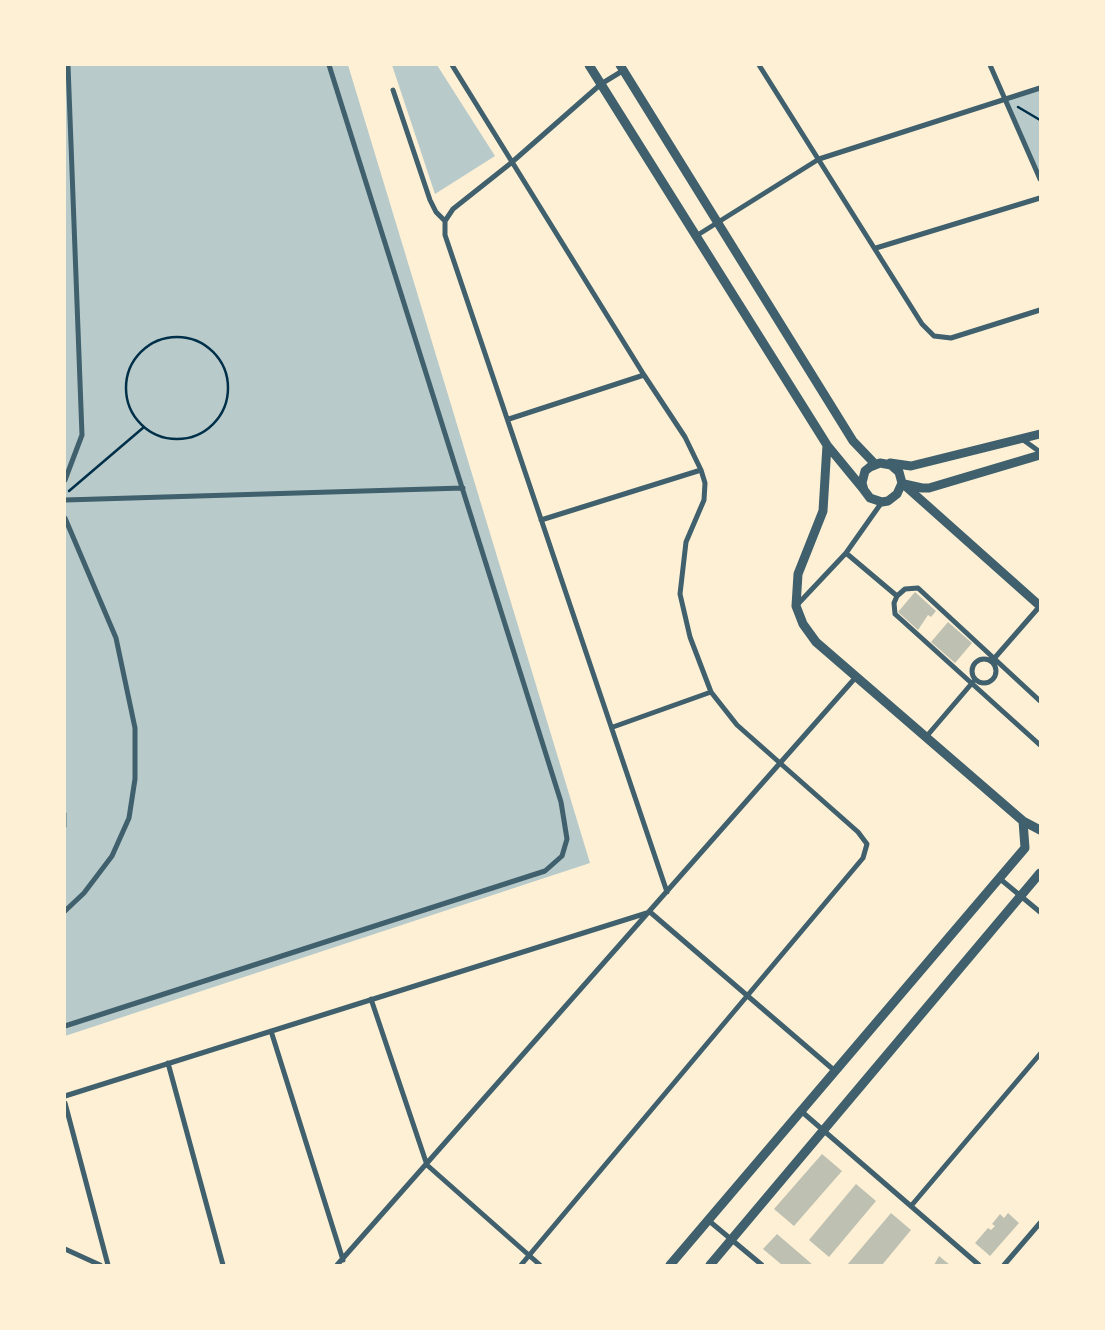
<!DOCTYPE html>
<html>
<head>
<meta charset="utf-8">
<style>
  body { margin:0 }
  #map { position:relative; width:1105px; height:1330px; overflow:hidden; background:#fdf0d5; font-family:"Noto Sans",sans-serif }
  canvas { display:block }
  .frame { position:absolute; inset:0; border:66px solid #fdf0d5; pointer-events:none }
</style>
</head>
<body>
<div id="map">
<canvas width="1105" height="1330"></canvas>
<div class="frame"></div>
</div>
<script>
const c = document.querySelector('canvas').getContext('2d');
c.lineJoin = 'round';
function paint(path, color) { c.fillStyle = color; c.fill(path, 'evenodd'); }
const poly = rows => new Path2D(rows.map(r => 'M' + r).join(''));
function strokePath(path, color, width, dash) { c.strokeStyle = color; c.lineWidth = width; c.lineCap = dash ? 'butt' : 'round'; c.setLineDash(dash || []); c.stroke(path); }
const green = poly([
  [65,65,348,65,590,863,65,1036],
  [392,65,437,65,495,156,435,194],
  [1040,88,1040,179,1005,99]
]);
const building = poly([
  [915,592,936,611,931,617,928,615,918,630,898,612],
  [948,622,972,643,955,663,931,642],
  [822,1154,842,1171,794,1226,774,1209],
  [856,1184,876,1201,829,1257,809,1240],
  [891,1213,911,1230,882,1265,847,1265],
  [1008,1213,1019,1223,990,1256,975,1243,988,1228,991,1230,995,1226,992,1224,1000,1214,1004,1218],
  [777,1234,813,1265,782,1265,763,1249],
  [939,1256,950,1265,934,1265]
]);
const path = poly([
  [1018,107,1040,120],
  '126 388a51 51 0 1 1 102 0a51 51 0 1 1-102 0Z',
  [69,491,144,427],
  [65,813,65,827]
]);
const minor = poly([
  [452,65,644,375,685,437,701,470,705,483,704,500,686,542,680,594,690,637,711,692,737,725,858,832,867,844,863,858,521,1265],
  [759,65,922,324,934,336,951,338,1040,310],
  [990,65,1040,179],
  [624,70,601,84,511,163,453,209,445,221,445,235,667,892],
  [393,90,430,200,436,212,445,221],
  [696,236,819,159,1040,88],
  [876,248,1040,198],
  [509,419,644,375],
  [1022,439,1040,452],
  [65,480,82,435,68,65],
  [65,500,463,488],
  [65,518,116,638,135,728,135,779,129,818,112,856,84,893,65,911],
  [541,520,701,470],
  [846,553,897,596],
  [797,605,846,553,882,502],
  '972 671a12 12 0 1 1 24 0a12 12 0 1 1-24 0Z',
  [992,661,1040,606],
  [1040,701,918,588,905,589,897,596,894,603,895,614,1040,745],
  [613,727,711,692],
  [926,737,973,682],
  [999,878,1040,912],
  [371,999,427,1165,540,1265],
  [65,1026,545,871,562,856,567,839,561,802,329,65],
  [271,1031,343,1260],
  [168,1063,223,1265],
  [65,1096,650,912,835,1071],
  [65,1103,108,1265],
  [801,1111,979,1265],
  [911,1206,1040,1054],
  [708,1220,762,1265],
  [65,1249,100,1265],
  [337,1265,856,677],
  [1004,1265,1040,1223]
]);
const tertiary = poly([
  [589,65,827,445,864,490],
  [620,65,853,441,875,464],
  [827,445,823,511,798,574,796,606,803,624,816,642,1023,821,1040,830],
  [890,463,911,466,1040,434],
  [902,483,897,494,888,501,882,502,870,498,864,490,862,483,865,471,870,467,880,463,891,465,899,472,902,483,1040,606],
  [904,484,922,488,929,488,1040,455],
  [670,1265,1025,848,1023,821],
  [710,1265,1040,873]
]);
paint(green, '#b9caca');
paint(building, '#bec0b2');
strokePath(path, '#003049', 2.5);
strokePath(minor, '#3f606c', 5);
strokePath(tertiary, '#3f606c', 9);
</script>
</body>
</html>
